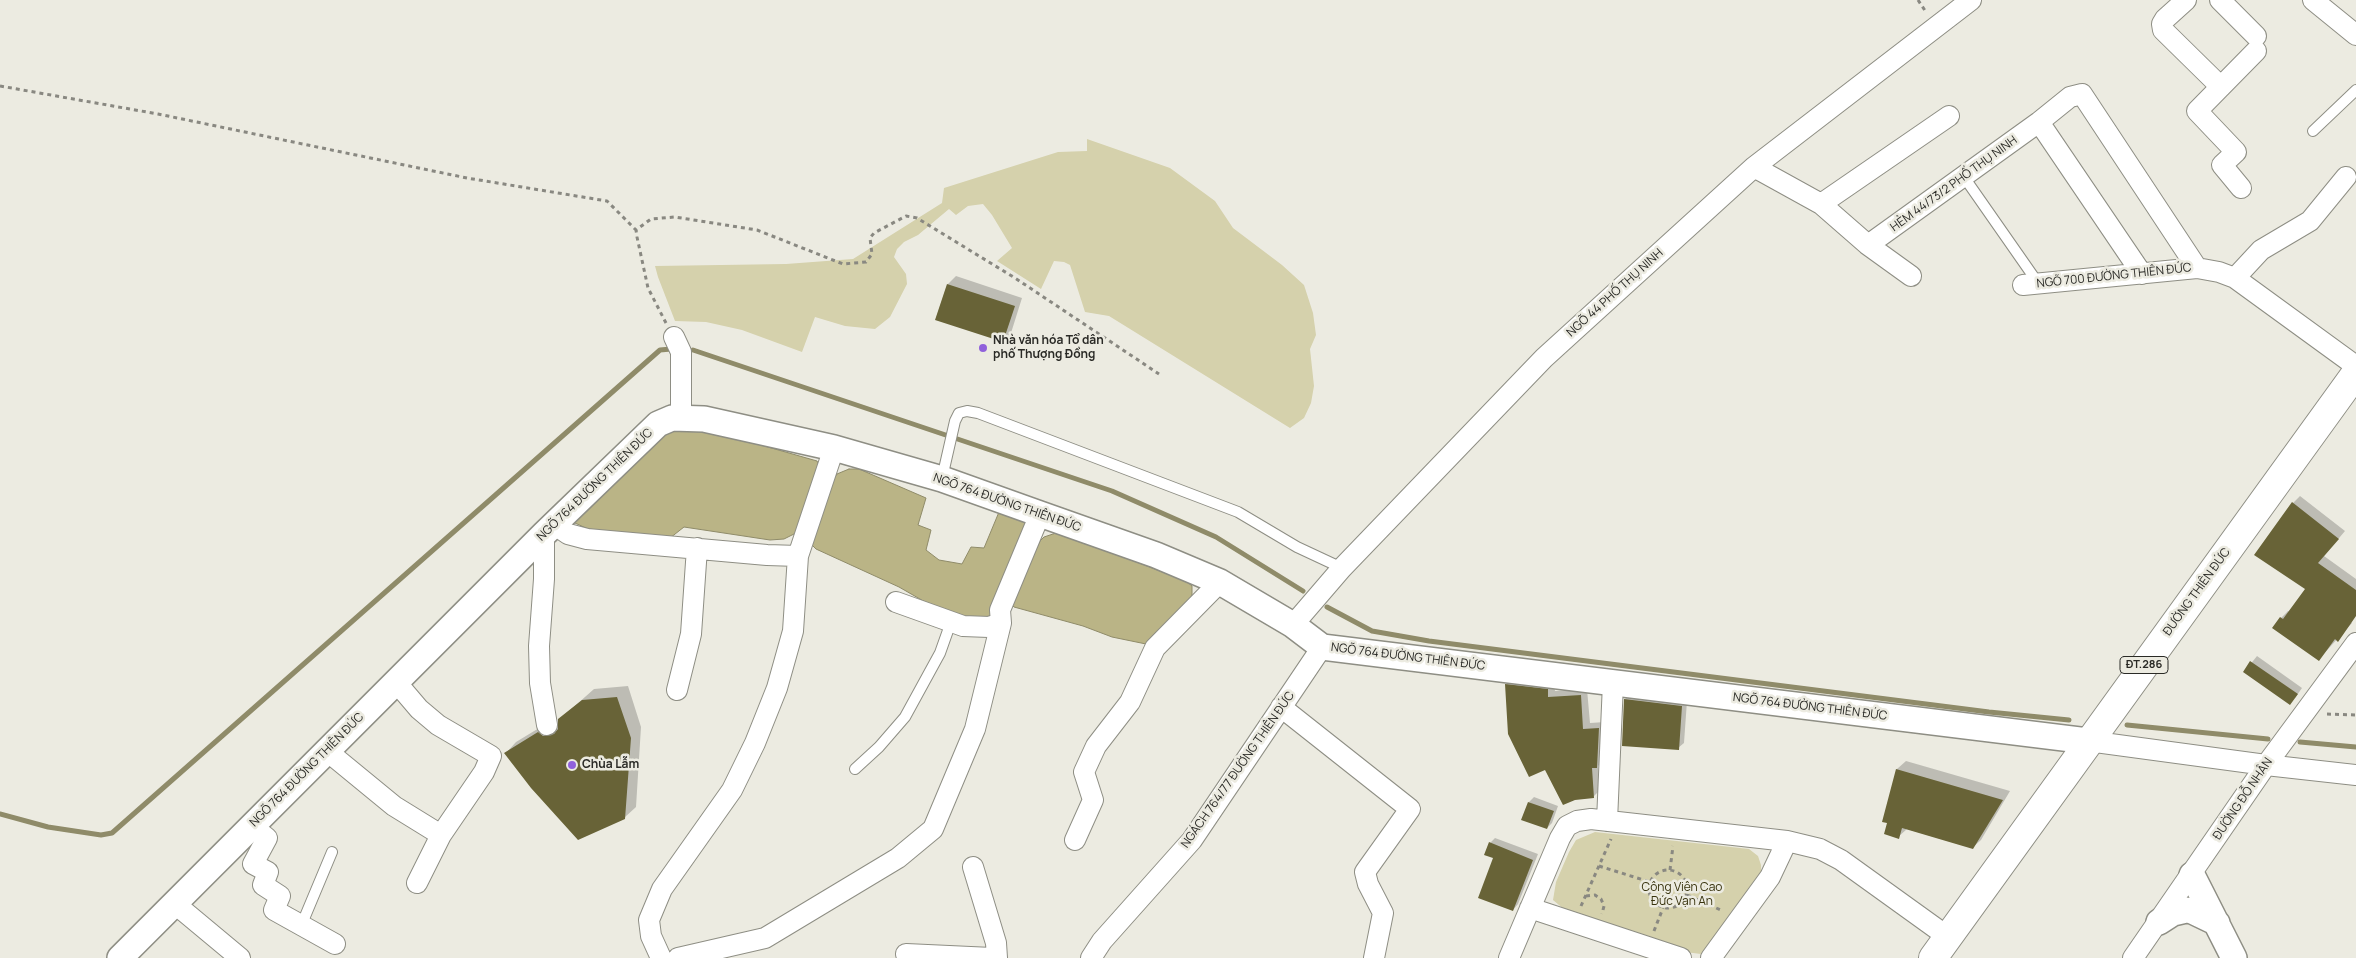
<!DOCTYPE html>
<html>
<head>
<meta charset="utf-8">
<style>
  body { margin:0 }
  canvas { display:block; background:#ecebe1 }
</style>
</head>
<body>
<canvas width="2356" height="958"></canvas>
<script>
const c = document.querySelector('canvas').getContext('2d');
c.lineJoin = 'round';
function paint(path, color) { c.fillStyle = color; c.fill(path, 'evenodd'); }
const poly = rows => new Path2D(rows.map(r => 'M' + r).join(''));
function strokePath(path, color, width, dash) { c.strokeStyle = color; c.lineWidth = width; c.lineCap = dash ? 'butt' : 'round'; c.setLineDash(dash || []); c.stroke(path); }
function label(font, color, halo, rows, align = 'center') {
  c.font = font + ' Manrope,sans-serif'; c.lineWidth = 5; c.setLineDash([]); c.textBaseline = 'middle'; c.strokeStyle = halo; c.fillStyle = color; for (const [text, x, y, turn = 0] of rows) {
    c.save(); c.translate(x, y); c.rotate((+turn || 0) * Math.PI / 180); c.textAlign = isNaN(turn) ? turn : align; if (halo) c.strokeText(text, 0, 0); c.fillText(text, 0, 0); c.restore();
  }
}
const green = poly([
  [1087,139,1170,168,1215,201,1233,228,1282,265,1304,285,1313,313,1316,335,1310,349,1314,386,1311,403,1304,418,1290,428,1109,316,1085,312,1070,265,1064,262,1054,261,1041,289,997,261,1012,248,992,215,983,204,968,206,956,215,949,209,918,235,904,242,897,249,894,257,906,274,907,284,890,317,875,329,845,326,815,317,802,352,742,330,706,322,675,321,658,277,655,266,786,264,853,259,942,203,944,188,1058,152,1087,151],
  [1595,832,1749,849,1758,856,1761,865,1761,876,1709,949,1701,954,1685,952,1565,910,1553,900,1556,882,1569,852,1576,840]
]);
const water = poly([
  [691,425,817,461,819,465,800,531,784,539,770,540,684,527,670,538,588,529,575,523,572,518,660,432,691,425],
  [849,469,859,469,926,498,918,525,931,530,926,550,939,560,962,564,971,547,984,548,999,512,1020,518,1026,523,990,616,985,619,946,614,899,587,816,549,811,544,831,483,837,474,849,469],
  [1059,532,1186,581,1192,586,1192,603,1146,644,1112,637,1083,626,1014,607,1011,604,1013,597,1040,541,1044,537,1059,532]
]);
const shadow = poly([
  [956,276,1022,298,1011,333,1003,341,936,319,948,284],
  [2300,496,2345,531,2324,556,2356,579,2356,612,2349,621,2352,623,2319,659,2281,618,2288,611,2290,612,2307,588,2293,503],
  [2257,656,2302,688,2295,698,2245,671],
  [1513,678,1554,683,1555,691,1587,689,1590,723,1605,722,1604,760,1598,766,1600,790,1593,797,1506,684],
  [628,686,641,727,636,807,624,818,506,753,516,742,549,722,555,726,559,725,559,720,594,689],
  [1631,694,1687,701,1684,743,1678,748,1623,745,1625,699],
  [1906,761,2010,791,1981,840,1972,848,1907,829,1898,837,1888,823,1884,821,1897,769],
  [1534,797,1558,806,1552,823,1547,828,1529,802],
  [1495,838,1538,854,1518,904,1513,910,1490,843]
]);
const stream = poly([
  [693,350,1112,491,1216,537,1303,591],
  [1327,607,1372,631,1429,641,1989,712,2069,720],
  [2127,725,2268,739],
  [2300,742,2356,747],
  [0,814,48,827,101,835,112,833,660,350,671,349]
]);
const building = poly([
  [947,284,1015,306,1003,342,935,320],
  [2292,502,2339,539,2318,563,2356,590,2356,616,2338,642,2335,639,2319,661,2272,628,2280,617,2283,619,2305,589,2254,555],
  [2250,661,2298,694,2290,705,2243,672],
  [1505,684,1548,689,1548,697,1581,695,1583,729,1599,728,1597,768,1592,768,1594,798,1575,800,1563,805,1545,770,1529,777,1508,734],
  [617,697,631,738,625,819,578,840,531,788,504,753,538,732,543,736,554,734,558,729,558,719,582,700],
  [1624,699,1682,706,1679,750,1622,746],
  [1896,769,2003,800,1973,849,1902,828,1899,839,1884,834,1887,823,1882,822],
  [1528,802,1554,811,1547,829,1521,820],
  [1489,842,1533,860,1513,911,1478,898,1493,858,1484,855]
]);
const path = poly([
  [1918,0,1926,12],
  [0,86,158,114,467,178,607,201,636,230],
  [666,323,648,288,637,237,636,230,651,219,675,217,757,230,843,264,866,262,872,254,870,238,874,233,906,216,917,218,1015,278,1159,374],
  [2327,714,2356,715],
  [1599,866,1650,882],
  '1649 889a19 19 0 1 1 38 0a19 19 0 1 1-38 0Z',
  [1670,870,1673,846],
  [1687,895,1723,911],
  [1586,896,1595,895,1601,899,1604,906,1602,914],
  [1581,906,1611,839],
  [1654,931,1663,908]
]);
const service = poly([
  [2313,131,2356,90],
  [1964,177,2038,283],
  [942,478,955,421,959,413,967,411,978,413,1238,512,1297,547,1342,568],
  [855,769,879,747,905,717,940,653,951,622],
  [301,926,332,852]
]);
const minor = poly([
  [2186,0,2165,19,2162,24,2163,30,2220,86],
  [2220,0,2256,36],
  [2313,0,2356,35],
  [2039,122,2142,274],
  [1754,167,1821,204,1868,245,1911,276],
  [2241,188,2222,165,2236,152,2197,111,2256,51],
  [1821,204,1949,116],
  [1868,245,2039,122,2070,97,2082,94,2197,268],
  [2235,278,2261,250,2310,221,2346,177],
  [2023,285,2197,268,2219,272,2235,278,2356,366],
  [674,337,681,352,681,418],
  [555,525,568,534,587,539,767,555,798,556],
  [544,534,544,579,539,646,540,683,547,725],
  [896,602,963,626,989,627,1001,623],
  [1293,625,1342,568,1544,358,1754,167,1971,0],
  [396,682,419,709,438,725,491,756,484,772,441,835,417,883],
  [677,690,691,634,697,548],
  [1281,707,1410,809,1365,872,1368,884,1383,913,1374,958],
  [2088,741,2266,765,2356,775],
  [327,751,394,806,441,835],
  [1607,821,1613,683],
  [252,826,267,838,253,864,268,872,263,885,280,896,274,910,335,944],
  [1075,840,1093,800,1084,772,1096,746,1130,702,1155,648,1220,582],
  [973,867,996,943,997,958],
  [174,903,240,958],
  [1530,908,1681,958],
  [906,954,992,958],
  [661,958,651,936,649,920,662,889,732,790,755,743,777,688,793,631,798,556,834,448],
  [678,958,765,938,898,858,933,829,975,729,1001,623,1000,610,1040,514],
  [1091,958,1102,941,1192,840,1322,647],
  [1509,958,1560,838,1567,826,1577,821,1591,819,1787,841,1820,849,1841,860,1948,937],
  [1711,958,1770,877,1787,841],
  [2133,958,2266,765,2356,643]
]);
const tertiary = poly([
  [2192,875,2234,958],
  [2159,922,2173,913,2186,910,2192,911,2217,923],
  [120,958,544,534,658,424,672,418,704,419,834,448,942,479,1040,514,1156,555,1220,582,1293,625,1322,647,2088,741]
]);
const primary = poly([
  [1933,958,2356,373]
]);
const markers = [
  [983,348,5,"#9061db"],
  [572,765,5,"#9061db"]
];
const shields = [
  [2144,665,48]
];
const shieldNames = [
  ["ĐT.286",2144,665]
];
const streetNames = [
  ["HẺM 44/73/2 PHỐ THỤ NINH",1954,184,-36],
  ["NGÕ 700 ĐƯỜNG THIÊN ĐỨC",2114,276,-6],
  ["NGÕ 44 PHỐ THỤ NINH",1615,293,-42],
  ["NGÕ 764 ĐƯỜNG THIÊN ĐỨC",595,485,-44],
  ["NGÕ 764 ĐƯỜNG THIÊN ĐỨC",1007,503,19],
  ["ĐƯỜNG THIÊN ĐỨC",2197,592,-54],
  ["NGÕ 764 ĐƯỜNG THIÊN ĐỨC",1408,657,7],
  ["NGÕ 764 ĐƯỜNG THIÊN ĐỨC",1810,707,7],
  ["NGÕ 764 ĐƯỜNG THIÊN ĐỨC",307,770,-45],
  ["NGÁCH 764/77 ĐƯỜNG THIÊN ĐỨC",1238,770,-55],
  ["ĐƯỜNG ĐỖ NHÂN",2243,799,-56]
];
const poiNames = [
  ["Nhà văn hóa Tổ dân",993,341],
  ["phố Thượng Đồng",993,355],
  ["Chùa Lẫm",582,765]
];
const parkNames = [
  ["Công Viên Cao",1682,888],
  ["Đức Vạn An",1682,902]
];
paint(green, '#d5d1ac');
paint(water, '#bab486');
strokePath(water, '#8f8b69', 1);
paint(shadow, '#0003');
strokePath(stream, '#8f8b69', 5);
paint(building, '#686337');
strokePath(service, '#8e8e84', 12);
strokePath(minor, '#8e8e84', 22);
strokePath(tertiary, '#8e8e84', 28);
strokePath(primary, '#8e8e84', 30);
strokePath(path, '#898881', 3, [4, 4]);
strokePath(service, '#fff', 10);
strokePath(minor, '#fff', 20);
strokePath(tertiary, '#fff', 25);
strokePath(primary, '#fff', 28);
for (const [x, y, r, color] of markers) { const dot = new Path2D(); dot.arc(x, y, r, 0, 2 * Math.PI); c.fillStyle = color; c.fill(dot); strokePath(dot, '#ecebe1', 2); }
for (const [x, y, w] of shields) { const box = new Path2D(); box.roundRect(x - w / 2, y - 8.5, w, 17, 4); c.fillStyle = '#ecebe1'; c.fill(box); strokePath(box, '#2a2a26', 1); }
label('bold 11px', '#2a2a26', null, shieldNames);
label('12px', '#2a2a26', '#ecebe1', streetNames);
label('bold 12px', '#2a2a26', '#ecebe1', poiNames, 'left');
label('12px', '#37320c', '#ecebe1', parkNames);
</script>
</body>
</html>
